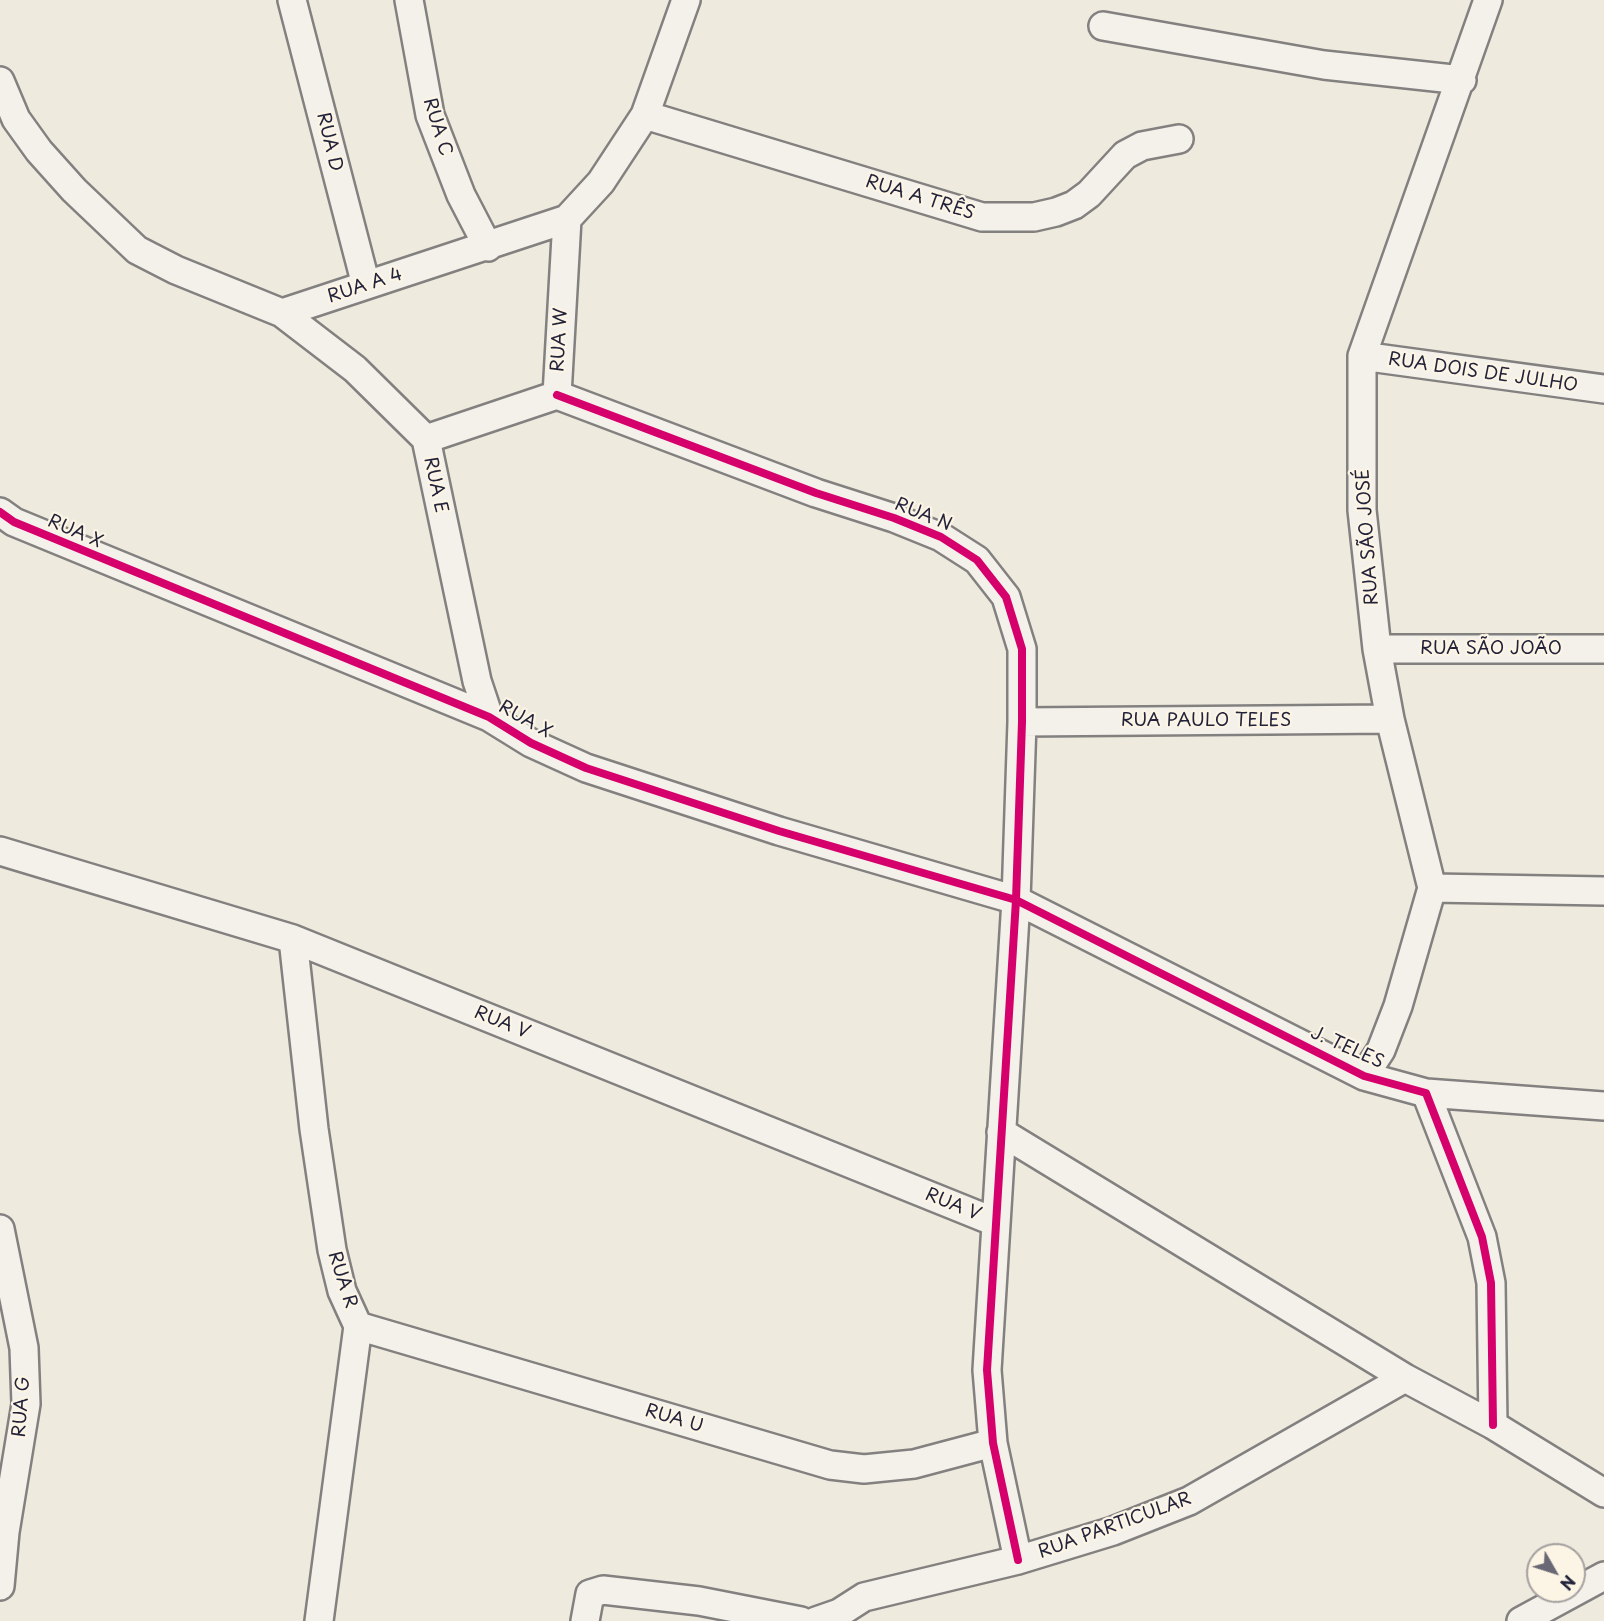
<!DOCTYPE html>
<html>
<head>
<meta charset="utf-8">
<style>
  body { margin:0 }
  #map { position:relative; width:1604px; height:1621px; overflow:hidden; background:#efeade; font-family:"Playpen Sans",sans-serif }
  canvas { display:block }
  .north { position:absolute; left:1526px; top:1543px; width:60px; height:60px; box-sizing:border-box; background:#fcf5e5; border:2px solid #a5a1a1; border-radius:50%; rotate:129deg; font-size:16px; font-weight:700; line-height:24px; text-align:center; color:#22223b }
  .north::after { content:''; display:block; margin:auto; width:21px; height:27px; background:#6a6874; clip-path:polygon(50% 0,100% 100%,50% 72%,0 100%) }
</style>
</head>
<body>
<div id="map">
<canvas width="1604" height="1621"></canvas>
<div class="north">N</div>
</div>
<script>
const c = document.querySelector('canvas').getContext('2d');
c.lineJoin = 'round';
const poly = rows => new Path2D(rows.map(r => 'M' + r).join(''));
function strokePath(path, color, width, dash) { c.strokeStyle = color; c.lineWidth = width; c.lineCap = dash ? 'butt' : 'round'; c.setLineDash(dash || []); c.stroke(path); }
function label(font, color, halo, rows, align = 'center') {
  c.font = font + ' "Playpen Sans",sans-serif'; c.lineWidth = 4.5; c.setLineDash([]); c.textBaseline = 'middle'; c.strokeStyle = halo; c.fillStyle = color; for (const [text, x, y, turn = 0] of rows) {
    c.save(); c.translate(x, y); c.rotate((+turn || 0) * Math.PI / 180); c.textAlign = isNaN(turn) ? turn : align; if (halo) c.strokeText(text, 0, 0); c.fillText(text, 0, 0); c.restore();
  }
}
const street = poly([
  [292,0,366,285],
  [409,0,430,115,461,195,488,247],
  [1103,26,1324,65,1462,80],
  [0,81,16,119,39,151,74,190,137,250,176,270,282,313,567,219,601,182,645,115,686,0],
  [645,115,982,217,1034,217,1056,212,1074,205,1089,194,1125,155,1142,146,1179,139],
  [282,313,355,369,426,439,477,681,489,717],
  [1362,356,1604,389],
  [557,395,816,493,894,518,941,537,977,560,1006,597,1022,649,1022,722,1016,900,987,1370,993,1443,1018,1560],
  [557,395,567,219],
  [426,439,557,395],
  [0,512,14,522,489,717,531,743,586,768,779,831,1016,900,1364,1076,1426,1093,1482,1237,1491,1283,1493,1425],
  [1377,649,1604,649],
  [1022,722,1390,719],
  [0,851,293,939,995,1222],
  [1432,888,1604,891],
  [293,939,314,1129,332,1250,342,1291,358,1326,319,1621],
  [1364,1076,1381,1050,1398,1006,1432,888,1390,719,1377,649,1362,510,1362,356,1488,0],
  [1426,1093,1604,1106],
  [1001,1132,1405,1378,1493,1425,1604,1493],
  [0,1229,24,1348,26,1404,5,1532,0,1586],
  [358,1326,830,1465,864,1469,914,1464,993,1443],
  [585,1621,590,1594,603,1590,699,1601,801,1621],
  [816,1621,839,1613,864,1597,1018,1560,1113,1531,1189,1501,1405,1378],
  [1521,1621,1604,1576]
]);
const cycleway = poly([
  [557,395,816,493,894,518,941,537,977,560,1006,597,1022,649,1022,722,1016,900,987,1370,993,1443,1018,1560],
  [0,512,14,522,489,717,531,743,586,768,779,831,1016,900,1364,1076,1426,1093,1482,1237,1491,1283,1493,1425]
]);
const streetNames = [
  ["RUA C",437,127,73],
  ["RUA D",329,142,76],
  ["RUA A TRÊS",920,198,17],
  ["RUA A 4",365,286,-18],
  ["RUA W",560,340,-87],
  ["RUA DOIS DE JULHO",1483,373,8],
  ["RUA E",435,485,78],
  ["RUA N",923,515,22],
  ["RUA X",75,532,23],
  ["RUA SÃO JOSÉ",1368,537,-94],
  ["RUA SÃO JOÃO",1491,649],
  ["RUA X",525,720,29],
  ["RUA PAULO TELES",1206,721],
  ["RUA V",502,1023,22],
  ["J. TELES",1347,1048,24],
  ["RUA V",953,1205,22],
  ["RUA R",342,1280,72],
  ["RUA G",22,1407,-86],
  ["RUA U",674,1419,16],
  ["RUA PARTICULAR",1115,1526,-20]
];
strokePath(street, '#838080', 32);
strokePath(street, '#f4f1ea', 27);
strokePath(cycleway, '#d6006c', 8);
label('18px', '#22223b', '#fcf5e5', streetNames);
</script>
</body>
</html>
